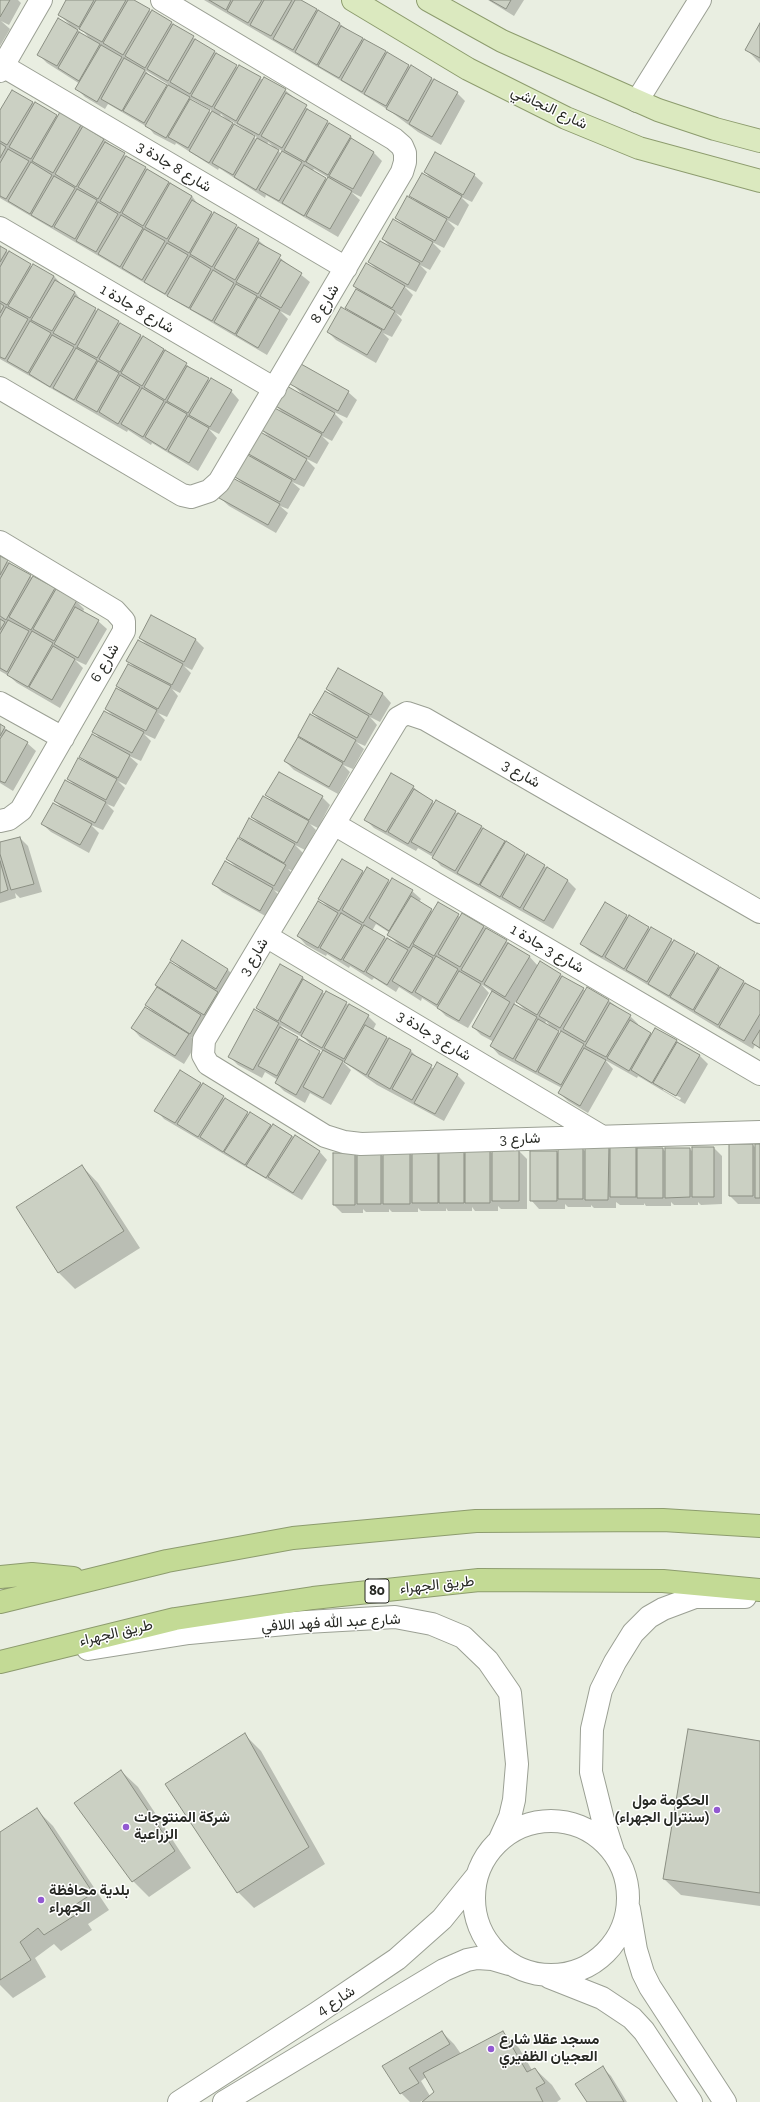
<!DOCTYPE html>
<html>
<head>
<meta charset="utf-8">
<style>
  body { margin:0 }
  canvas { display:block; background:#e9eee1 }
</style>
</head>
<body>
<canvas width="760" height="2102"></canvas>
<script>
const c = document.querySelector('canvas').getContext('2d');
c.lineJoin = 'round';
function paint(path, color) { c.fillStyle = color; c.fill(path, 'evenodd'); }
const poly = rows => new Path2D(rows.map(r => 'M' + r).join(''));
function strokePath(path, color, width, dash) { c.strokeStyle = color; c.lineWidth = width; c.lineCap = dash ? 'butt' : 'round'; c.setLineDash(dash || []); c.stroke(path); }
function label(font, color, halo, rows, align = 'center') {
  c.font = font + ' "Zilla Slab",Vazirmatn,serif'; c.lineWidth = 3; c.setLineDash([]); c.textBaseline = 'middle'; c.strokeStyle = halo; c.fillStyle = color; for (const [text, x, y, turn = 0] of rows) {
    c.save(); c.translate(x, y); c.rotate((+turn || 0) * Math.PI / 180); c.textAlign = isNaN(turn) ? turn : align; if (halo) c.strokeText(text, 0, 0); c.fillText(text, 0, 0); c.restore();
  }
}
const shadow = poly([
  [0,0,18,0,21,3,9,25,1,21,10,29,0,46],
  [67,0,132,0,171,23,238,68,285,90,315,115,374,153,382,161,361,197,351,192,360,200,338,237,266,195,265,198,219,168,218,170,176,143,175,145,154,134,149,128,108,104,105,109,85,97,77,89,80,84,47,63,38,54,69,24,59,14],
  [76,28,84,32,90,39,82,35],
  [145,70,169,85,168,88,150,76],
  [188,97,213,111,212,113,193,102],
  [221,114,227,120,219,116],
  [230,120,244,129,248,133,235,127],
  [253,134,258,138,257,140,252,135],
  [268,142,274,147,267,144],
  [276,148,283,151,281,154],
  [314,169,329,178,328,181,312,171],
  [204,0,299,0,340,24,364,41,457,93,465,101,441,145,418,132,390,111,348,85],
  [488,0,524,0,514,16],
  [760,25,760,63,747,50],
  [32,102,59,117,81,125,103,139,128,158,192,196,199,206,258,240,310,282,290,316,280,311,288,319,267,355,0,198,0,112],
  [425,172,474,175,483,183,472,202,461,197,469,205,458,226,447,220,455,228,444,248,432,242,441,251,430,270,420,265,427,272,416,292,404,286,413,295,401,316,396,313,402,320,392,337,383,333,389,339,376,363,336,340,328,332,353,314,346,308,361,292,354,286,377,270,369,262,391,248,383,239,405,226,396,218,418,203,410,195,432,180],
  [0,247,32,267,54,276,62,285,75,292,82,302,163,349,210,381,231,391,239,400,219,434,209,429,217,438,198,471,152,443,151,445,128,430,127,432,0,359],
  [301,365,348,392,357,400,347,418,332,411,343,422,332,441,322,436,329,443,317,464,305,458,315,468,304,487,292,482,300,489,288,509,280,506,288,513,276,533,229,506,220,498,242,483,235,476,255,460,246,452,269,437,260,428,282,412,275,405,302,394,291,383],
  [0,557,33,578,76,601,84,609,83,612,98,621,107,629,86,665,75,660,83,668,60,708,17,683,9,676,0,671],
  [140,638,196,640,204,648,192,670,184,666,191,673,180,693,172,689,178,696,167,717,158,713,165,720,155,739,144,734,151,741,141,761,129,756,138,764,126,785,118,781,125,788,114,807,107,804,114,811,103,830,91,825,99,833,89,853,51,832,42,824,63,809,55,801,75,786,68,779,88,764,81,756,101,740,94,732,113,716,106,709,124,693,117,686,135,668,128,661,147,645],
  [338,669,383,694,391,703,380,722,370,717,377,725,365,746,356,742,364,749,353,769,343,765,350,772,338,794,294,770,285,761,307,743,299,736,321,721,313,713,335,697,327,689],
  [0,725,27,743,36,751,13,791,0,783],
  [413,787,435,804,436,801,481,827,568,881,576,889,553,929,441,866,433,857,418,848,416,851,374,828,365,819],
  [267,795,322,797,330,805,318,828,310,824,316,830,305,850,295,845,303,853,293,871,288,869,293,874,282,894,274,890,281,897,269,918,222,892,214,884,235,866,227,859,245,843,240,837,259,824,252,817,274,802],
  [20,838,28,846,42,892,20,898,15,893,16,898,0,903,0,843],
  [362,872,412,891,421,899,419,902,433,912,438,903,460,917,483,926,529,956,538,966,560,975,586,991,587,989,609,1001,630,1016,638,1024,637,1026,652,1035,656,1029,700,1056,708,1064,685,1104,638,1076,637,1078,605,1060,613,1069,588,1113,568,1101,559,1093,562,1088,499,1055,491,1046,494,1042,481,1035,473,1027,493,992,481,984,489,993,468,1028,446,1016,439,1009,422,998,421,1001,399,987,396,992,374,978,372,980,350,966,349,968,327,954,326,956,306,945,298,936,329,908,320,899],
  [376,924,390,933,389,935,399,945,372,931],
  [516,1001,525,1010,514,1005],
  [546,1021,551,1027,545,1024],
  [556,1029,557,1029,562,1032,560,1034],
  [663,1088,681,1098,680,1100,663,1090],
  [626,916,694,953,760,992,760,1049,755,1045,753,1049,729,1035,633,976,590,952,581,943],
  [183,942,228,970,236,978,225,996,218,993,226,1001,198,1041,191,1037,197,1043,184,1064,140,1037,132,1028,153,1012,146,1005,162,990,156,985,180,968,172,959],
  [302,978,325,994,326,992,368,1016,376,1024,373,1030,411,1051,419,1059,434,1069,457,1075,465,1083,444,1121,377,1085,341,1060,351,1070,331,1105,310,1093,305,1103,284,1091,276,1083,278,1080,265,1072,262,1078,238,1065,229,1056,264,1015,257,1008],
  [280,1025,304,1038,310,1044,323,1051,322,1054,287,1032],
  [181,1071,249,1115,272,1127,273,1125,319,1151,327,1160,302,1200,164,1119,156,1110],
  [730,1145,753,1145,756,1148,760,1145,760,1204,738,1204,730,1196],
  [608,1147,611,1151,635,1147,637,1149,663,1149,666,1152,690,1149,693,1152,714,1148,722,1156,722,1204,701,1205,698,1202,698,1205,674,1205,671,1202,671,1206,646,1206,644,1203,644,1205,620,1205,616,1202,616,1208,594,1208,591,1205,591,1207,568,1207,565,1204,565,1209,539,1209,531,1200,557,1152,559,1155,583,1149,586,1152],
  [490,1151,493,1154,519,1151,527,1159,527,1209,501,1209,498,1206,498,1211,475,1211,472,1207,472,1211,448,1211,446,1208,446,1211,421,1211,418,1208,418,1212,392,1212,389,1209,389,1212,366,1212,363,1209,363,1213,342,1213,334,1205,355,1154,358,1157,381,1154,384,1157,410,1153,413,1156,437,1153,440,1156,463,1152,466,1155],
  [82,1166,98,1183,140,1248,75,1289,58,1272],
  [245,1735,261,1751,325,1864,254,1908,238,1892],
  [760,1742,760,1906,681,1895,664,1879],
  [121,1771,138,1787,191,1868,149,1897,133,1881],
  [37,1810,53,1826,109,1910,88,1924,92,1930,61,1951,54,1944,35,1958,46,1977,13,1998,0,1985,0,1833],
  [442,2032,454,2044,461,2054,503,2032,519,2048,532,2070,535,2069,552,2085,561,2099,557,2102,424,2102,426,2099,420,2102,410,2102,401,2093,383,2066],
  [426,2077,435,2092,430,2096,421,2081],
  [603,2068,611,2076,627,2102,588,2102]
]);
const building = poly([
  [0,0,10,0,0,17,0,0],
  [66,0,94,0,79,27,58,15,66,0],
  [96,0,126,0,102,42,79,29,96,0],
  [128,0,134,0,150,9,123,55,103,43,128,0],
  [209,0,231,0,226,10,209,0],
  [233,0,262,0,248,23,227,11,233,0],
  [264,0,292,0,271,36,250,25,264,0],
  [295,0,301,0,317,9,293,50,273,39,295,0],
  [490,0,511,0,506,9,490,0],
  [152,10,172,22,145,68,125,56,152,10],
  [318,10,340,23,317,65,295,52,318,10],
  [58,18,78,30,57,66,37,55,58,18],
  [760,23,760,58,745,50,760,23],
  [173,24,194,36,168,81,147,69,173,24],
  [341,26,363,38,339,78,318,66,341,26],
  [79,32,100,44,79,81,58,68,79,32],
  [195,39,215,51,190,94,170,82,195,39],
  [364,39,386,51,362,92,341,80,364,39],
  [101,45,122,57,97,102,75,89,101,45],
  [387,52,409,65,386,106,364,94,387,52],
  [216,53,237,65,212,107,191,96,216,53],
  [124,58,145,70,122,111,101,99,124,58],
  [239,65,261,77,236,121,214,108,239,65],
  [411,65,432,78,408,121,386,109,411,65],
  [146,73,167,85,144,123,123,111,146,73],
  [264,77,286,89,259,135,237,123,264,77],
  [434,79,458,92,432,137,409,124,434,79],
  [168,85,190,97,166,138,145,126,168,85],
  [12,90,33,102,7,145,0,141,0,110,12,90],
  [286,93,307,105,282,148,261,136,286,93],
  [190,99,210,110,188,148,168,137,190,99],
  [35,102,57,115,31,159,9,147,35,102],
  [307,109,328,121,305,162,284,150,307,109],
  [212,111,233,123,209,163,189,151,212,111],
  [60,112,81,125,53,173,32,161,60,112],
  [329,123,351,136,328,175,306,162,329,123],
  [234,124,255,136,233,175,212,163,234,124],
  [83,126,104,139,76,187,55,174,83,126],
  [257,138,279,150,256,190,234,177,257,138],
  [351,138,374,152,353,189,329,176,351,138],
  [105,142,125,153,98,199,78,187,105,142],
  [0,143,6,147,0,158,0,143],
  [8,149,29,161,6,199,0,196,0,163,8,149],
  [282,151,302,162,279,201,259,190,282,151],
  [435,152,475,174,463,195,424,172,435,152],
  [126,156,146,167,120,213,100,201,126,156],
  [31,162,52,175,30,214,8,201,31,162],
  [304,165,326,178,304,216,282,203,304,165],
  [147,169,169,182,143,226,122,213,147,169],
  [422,173,462,196,449,218,409,196,422,173],
  [54,176,75,188,52,227,31,215,54,176],
  [328,177,352,191,330,229,306,216,328,177],
  [170,183,192,196,167,239,145,227,170,183],
  [77,189,97,200,75,239,54,227,77,189],
  [407,196,447,219,435,241,395,218,407,196],
  [192,200,212,212,189,253,168,241,192,200],
  [98,202,118,214,96,252,76,241,98,202],
  [214,212,237,225,212,267,190,254,214,212],
  [121,215,143,228,120,267,98,254,121,215],
  [393,219,433,242,422,262,382,239,393,219],
  [238,227,259,239,235,280,214,268,238,227],
  [144,229,165,241,142,280,122,268,144,229],
  [380,241,420,263,408,285,368,262,380,241],
  [167,243,188,255,165,294,144,282,167,243],
  [259,243,281,255,258,294,236,282,259,243],
  [0,246,7,250,0,262,0,246],
  [9,251,31,264,7,305,0,301,0,267,9,251],
  [190,256,211,269,189,308,167,296,190,256],
  [281,260,302,273,281,308,260,296,281,260],
  [366,263,405,286,392,308,353,286,366,263],
  [33,264,54,276,30,318,8,306,33,264],
  [213,270,234,283,212,321,190,309,213,270],
  [55,280,75,292,52,331,31,320,55,280],
  [236,284,257,296,235,334,214,322,236,284],
  [356,289,395,311,384,330,345,308,356,289],
  [75,296,96,308,75,345,53,333,75,296],
  [258,297,280,310,258,348,236,335,258,297],
  [0,303,4,306,0,313,0,303],
  [6,307,28,319,5,359,0,357,0,318,6,307],
  [341,307,382,330,367,355,327,332,341,307],
  [98,309,119,321,97,358,77,347,98,309],
  [30,321,51,333,28,373,7,361,30,321],
  [120,323,141,335,120,372,99,359,120,323],
  [52,335,74,347,50,387,29,374,52,335],
  [143,336,164,349,142,386,121,373,143,336],
  [76,348,97,360,74,400,53,388,76,348],
  [165,350,187,363,165,400,144,387,165,350],
  [98,361,119,373,97,412,76,400,98,361],
  [301,364,349,391,338,411,290,384,301,364],
  [187,366,209,378,188,413,167,401,187,366],
  [120,375,140,387,118,424,99,412,120,375],
  [211,378,232,390,210,427,189,415,211,378],
  [285,385,335,413,323,433,274,405,285,385],
  [142,388,164,401,143,437,121,424,142,388],
  [166,402,187,414,166,450,145,437,166,402],
  [271,406,322,434,309,457,258,428,271,406],
  [188,416,209,428,189,463,168,451,188,416],
  [257,430,307,459,295,480,245,452,257,430],
  [246,454,292,480,280,502,233,476,246,454],
  [231,477,280,504,268,525,219,498,231,477],
  [0,556,8,560,0,575,0,556],
  [9,563,31,575,6,620,0,616,0,579,9,563],
  [33,576,55,588,31,630,9,617,33,576],
  [56,589,77,600,54,641,33,629,56,589],
  [75,607,99,620,78,658,54,644,75,607],
  [151,615,196,639,184,662,139,638,151,615],
  [0,619,5,622,0,630,0,619],
  [8,620,29,631,7,672,0,668,0,634,8,620],
  [32,631,53,643,28,687,7,675,32,631],
  [138,640,183,664,172,685,126,661,138,640],
  [53,646,75,659,52,700,29,687,53,646],
  [128,664,171,686,158,709,116,686,128,664],
  [338,668,383,693,371,715,326,689,338,668],
  [116,688,157,710,146,731,105,709,116,688],
  [325,691,369,716,357,738,312,713,325,691],
  [104,711,144,732,132,753,92,732,104,711],
  [310,714,356,740,344,762,298,736,310,714],
  [0,724,5,727,0,736,0,724],
  [6,730,28,742,5,783,0,781,0,739,6,730],
  [92,734,130,755,118,778,79,757,92,734],
  [298,737,343,763,329,787,284,761,298,737],
  [78,758,117,779,106,800,67,779,78,758],
  [279,772,323,796,309,820,265,795,279,772],
  [391,773,414,786,386,832,364,820,391,773],
  [65,780,106,802,95,823,54,801,65,780],
  [414,789,433,801,408,844,388,832,414,789],
  [263,796,309,821,297,843,251,817,263,796],
  [436,800,456,811,431,853,411,842,436,800],
  [53,803,92,824,80,845,41,824,53,803],
  [458,813,482,826,455,871,432,858,458,813],
  [249,818,295,844,284,863,239,837,249,818],
  [483,828,505,841,479,885,457,873,483,828],
  [20,837,34,884,11,890,0,854,0,842,20,837],
  [238,838,286,865,274,886,226,859,238,838],
  [506,841,525,853,500,897,480,885,506,841],
  [527,854,545,865,520,908,502,897,527,854],
  [342,859,363,871,339,911,318,899,342,859],
  [0,861,8,890,0,893,0,861],
  [225,861,273,888,260,911,212,884,225,861],
  [367,867,389,880,363,923,342,910,367,867],
  [547,867,568,880,544,921,523,909,547,867],
  [392,878,413,890,389,931,369,918,392,878],
  [411,896,432,909,409,948,387,935,411,896],
  [318,901,338,913,318,948,297,936,318,901],
  [438,902,459,914,434,956,413,944,438,902],
  [605,902,627,915,602,957,580,944,605,902],
  [341,913,362,925,341,960,320,948,341,913],
  [462,913,484,926,460,967,438,954,462,913],
  [629,915,649,927,624,969,605,957,629,915],
  [364,925,385,937,364,972,343,960,364,925],
  [651,927,672,939,647,982,626,970,651,927],
  [486,928,507,940,482,982,461,970,486,928],
  [387,938,408,950,387,985,366,972,387,938],
  [182,940,228,969,216,989,170,960,182,940],
  [674,940,695,952,669,996,648,984,674,940],
  [508,943,530,956,505,997,484,984,508,943],
  [413,946,433,958,412,993,392,981,413,946],
  [697,953,719,966,693,1010,670,997,697,953],
  [436,956,458,969,437,1005,415,992,436,956],
  [540,961,561,974,537,1015,516,1002,540,961],
  [170,962,218,992,204,1015,155,985,170,962],
  [280,964,303,977,278,1021,256,1008,280,964],
  [720,967,744,981,718,1025,694,1011,720,967],
  [459,971,481,984,459,1021,437,1008,459,971],
  [562,976,584,988,560,1028,539,1016,562,976],
  [303,979,323,991,300,1033,280,1021,303,979],
  [745,983,760,991,760,1014,744,1041,719,1027,745,983],
  [157,987,201,1015,190,1034,145,1005,157,987],
  [587,987,609,1000,585,1042,563,1029,587,987],
  [326,991,347,1002,322,1048,301,1036,326,991],
  [492,991,510,1002,490,1037,472,1027,492,991],
  [610,1003,631,1015,606,1057,585,1046,610,1003],
  [349,1004,369,1015,344,1059,324,1048,349,1004],
  [514,1004,537,1017,513,1059,490,1046,514,1004],
  [145,1007,189,1034,175,1056,131,1028,145,1007],
  [254,1009,279,1023,253,1070,228,1057,254,1009],
  [538,1019,559,1031,536,1072,515,1060,538,1019],
  [630,1020,651,1033,629,1071,607,1058,630,1020],
  [365,1025,387,1037,366,1075,344,1062,365,1025],
  [280,1027,298,1037,277,1076,258,1066,280,1027],
  [655,1028,677,1040,652,1083,631,1070,655,1028],
  [760,1030,760,1048,752,1043,760,1030],
  [561,1031,584,1044,561,1085,538,1072,561,1031],
  [389,1038,411,1050,390,1089,368,1076,389,1038],
  [299,1039,320,1051,296,1095,275,1083,299,1039],
  [677,1042,700,1055,676,1096,653,1083,677,1042],
  [584,1048,606,1060,580,1106,558,1093,584,1048],
  [323,1050,343,1061,323,1098,303,1087,323,1050],
  [412,1054,432,1065,412,1100,392,1089,412,1054],
  [437,1062,458,1074,435,1114,414,1103,437,1062],
  [180,1070,201,1083,175,1123,154,1111,180,1070],
  [203,1083,224,1096,198,1137,177,1124,203,1083],
  [225,1098,248,1112,223,1152,200,1137,225,1098],
  [250,1112,271,1125,245,1165,224,1152,250,1112],
  [273,1124,292,1136,266,1178,246,1166,273,1124],
  [295,1135,320,1151,293,1193,268,1177,295,1135],
  [729,1144,753,1144,753,1196,729,1196,729,1144],
  [755,1144,760,1144,760,1198,755,1198,755,1144],
  [585,1146,609,1146,608,1200,585,1200,585,1146],
  [610,1146,636,1146,636,1197,610,1197,610,1146],
  [692,1147,714,1147,714,1197,692,1197,692,1147],
  [558,1148,583,1148,583,1199,558,1199,558,1148],
  [637,1148,663,1148,663,1198,637,1198,637,1148],
  [665,1148,690,1148,690,1197,665,1198,665,1148],
  [465,1150,490,1150,490,1203,465,1203,465,1150],
  [492,1150,519,1150,519,1201,492,1201,492,1150],
  [439,1151,464,1151,464,1203,439,1203,439,1151],
  [530,1151,557,1151,557,1201,530,1201,530,1151],
  [383,1152,410,1152,410,1204,383,1204,383,1152],
  [412,1152,438,1152,438,1203,412,1203,412,1152],
  [333,1153,355,1153,355,1205,333,1205,333,1153],
  [357,1153,381,1153,381,1204,357,1204,357,1153],
  [82,1165,124,1231,58,1273,16,1207,82,1165],
  [688,1729,760,1741,760,1893,663,1879,688,1729],
  [245,1733,309,1847,237,1893,165,1784,245,1733],
  [121,1770,175,1851,132,1882,74,1803,121,1770],
  [37,1808,93,1893,72,1907,77,1914,44,1935,38,1928,20,1942,31,1960,0,1980,0,1832,37,1808],
  [442,2031,450,2044,409,2068,419,2083,400,2094,382,2066,442,2031],
  [503,2031,527,2072,535,2068,545,2083,536,2088,543,2102,422,2102,434,2092,423,2073,503,2031],
  [603,2066,624,2102,587,2102,575,2084,603,2066]
]);
const minor = poly([
  [3,66,346,268],
  [0,71,41,0],
  [637,101,700,0],
  [0,228,275,389],
  [0,388,182,495,191,497,209,491,219,482,402,172,405,162,405,153,402,146,394,139,162,0],
  [0,542,115,611,124,621,124,631,21,810,9,819,0,821],
  [0,703,63,738],
  [334,824,760,1074],
  [760,912,425,719,407,713,398,718,266,936,204,1040,203,1055,208,1064,325,1136,344,1142,361,1144,760,1132],
  [266,936,601,1136],
  [88,1649,189,1633,306,1622,395,1617,432,1624,463,1637,488,1661,510,1693,517,1764,514,1800,510,1817,500,1839],
  '474 1898a77 77 0 1 1 154 0a77 77 0 1 1-154 0Z',
  [613,1851,603,1820,591,1772,592,1729,601,1690,615,1662,633,1633,649,1617,663,1609,695,1597,745,1597],
  [629,1909,636,1950,643,1973,650,1987,725,2102],
  [549,1977,602,1998,632,2018,644,2031,691,2102],
  [179,2102,317,2013,397,1959,442,1919,476,1877],
  [224,2102,444,1970,467,1960,477,1958,492,1959,509,1964]
]);
const major = poly([
  [353,0,468,69,566,118,639,148,760,181],
  [428,0,502,41,658,110,715,129,760,141]
]);
const highway = poly([
  [0,1577,32,1574,73,1578],
  [0,1602,167,1561,293,1538,476,1521,663,1520,760,1526],
  [0,1662,175,1619,313,1598,479,1580,663,1581,760,1590]
]);
const markers = [
  [717,1810,4,"#9259d1"],
  [126,1827,4,"#9259d1"],
  [41,1900,4,"#9259d1"],
  [491,2049,4,"#9259d1"]
];
const shields = [
  [377,1591,24]
];
const shieldNames = [
  ["80",377,1591]
];
const streetNames = [
  ["شارع النجاشي",549,108,25],
  ["شارع 8 جادة 3",174,167,31],
  ["شارع 8",325,304,-60],
  ["شارع 8 جادة 1",137,309,30],
  ["شارع 6",105,663,-60],
  ["شارع 3",521,774,30],
  ["شارع 3 جادة 1",547,949,30],
  ["شارع 3",254,957,-59],
  ["شارع 3 جادة 3",434,1036,31],
  ["شارع 3",520,1139,-2],
  ["طريق الجهراء",437,1585,-6],
  ["شارع عبد الله فهد اللافي",331,1623,-3],
  ["طريق الجهراء",116,1633,-13],
  ["شارع 4",336,2001,-33]
];
const poiNames = [
  ["الحكومة مول",709,1801,"right"],
  ["(سنترال الجهراء)",709,1818,"right"],
  ["شركة المنتوجات",134,1818],
  ["الزراعية",134,1835],
  ["بلدية محافظة",49,1891],
  ["الجهراء",49,1908],
  ["مسجد عقلا شارع",499,2040],
  ["العجيان الظفيري",499,2057]
];
paint(shadow, '#0003');
paint(building, '#cbd0c3');
strokePath(building, '#8b8f83', 1);
strokePath(minor, '#9ba094', 24);
strokePath(major, '#8d9c6e', 24);
strokePath(highway, '#8d9c6e', 24);
strokePath(minor, '#fff', 22);
strokePath(major, '#dbe9bf', 22);
strokePath(highway, '#c3da95', 22);
for (const [x, y, r, color] of markers) { const dot = new Path2D(); dot.arc(x, y, r, 0, 2 * Math.PI); c.fillStyle = color; c.fill(dot); strokePath(dot, '#fff', 1.5); }
for (const [x, y, w] of shields) { const box = new Path2D(); box.roundRect(x - w / 2, y - 12, w, 24, 3); c.fillStyle = '#fff'; c.fill(box); strokePath(box, '#282a25', 1); }
label('bold 14px', '#282a25', null, shieldNames);
label('15px', '#282a25', '#fff', streetNames);
label('bold 15px', '#282a25', '#fff', poiNames, 'left');
</script>
</body>
</html>
